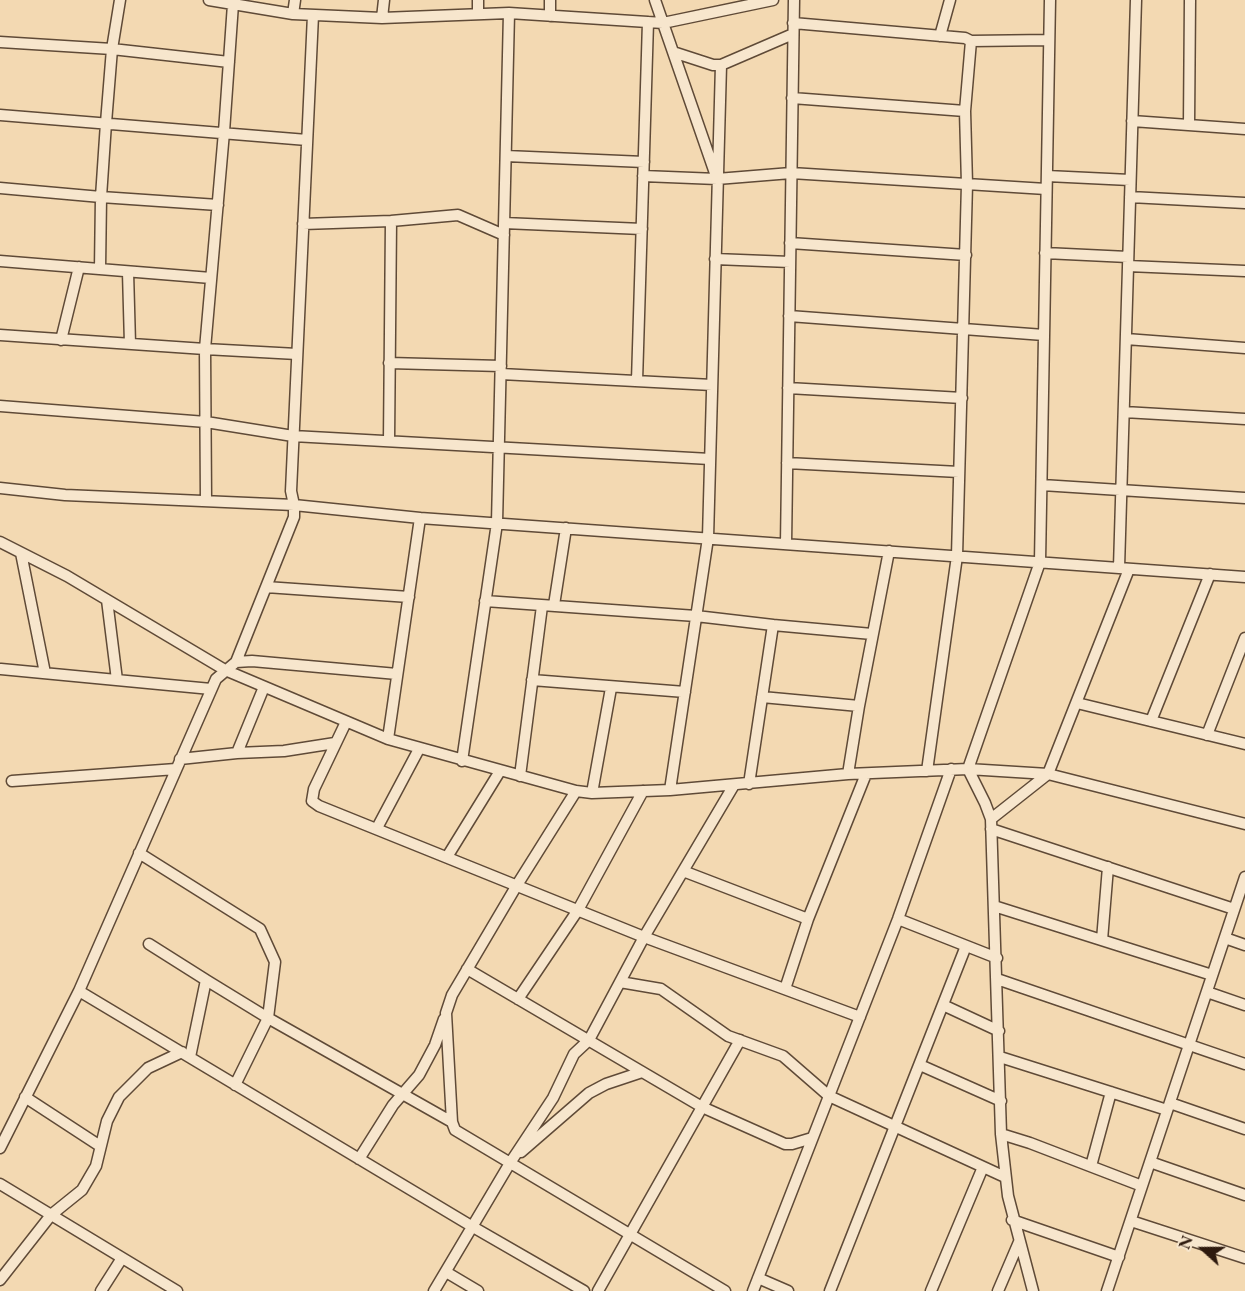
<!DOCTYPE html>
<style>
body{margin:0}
#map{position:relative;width:1245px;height:1291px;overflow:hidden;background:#f3d9b2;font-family:"EB Garamond",serif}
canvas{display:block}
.north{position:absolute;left:1173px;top:1219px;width:60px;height:60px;-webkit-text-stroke:4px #f7e6cd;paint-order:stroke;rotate:291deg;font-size:16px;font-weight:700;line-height:24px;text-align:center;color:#2e1a0e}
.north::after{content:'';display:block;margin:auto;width:21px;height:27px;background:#2e1a0e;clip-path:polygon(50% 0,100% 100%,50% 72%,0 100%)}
</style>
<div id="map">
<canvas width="1245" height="1291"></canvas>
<div class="north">N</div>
</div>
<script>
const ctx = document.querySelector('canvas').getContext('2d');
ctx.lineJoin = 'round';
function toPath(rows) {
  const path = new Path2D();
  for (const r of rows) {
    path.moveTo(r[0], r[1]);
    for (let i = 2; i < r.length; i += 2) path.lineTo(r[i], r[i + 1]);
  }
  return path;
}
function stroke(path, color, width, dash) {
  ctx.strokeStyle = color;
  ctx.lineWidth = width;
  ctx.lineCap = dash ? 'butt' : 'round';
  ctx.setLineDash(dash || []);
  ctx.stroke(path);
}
const minor = toPath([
 [209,0,293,14,382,18,509,13,663,23,773,0],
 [478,0,478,14],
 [550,0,550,16],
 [655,0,715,173],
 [293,14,295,0],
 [382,18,384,0],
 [793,23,965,38,971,41,965,111,967,184,957,556,927,771],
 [940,36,950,0],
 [971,41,1049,40],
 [0,42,112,49,229,62],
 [673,52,713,65,721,65,793,34],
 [792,98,965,111],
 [0,115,307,140],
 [1132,121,1245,129],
 [1189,125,1190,0],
 [506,156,644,162],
 [643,176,717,179,791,173,1046,189],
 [1047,176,1130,180],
 [0,188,101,197,218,205],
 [1130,197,1245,203],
 [504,223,642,229],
 [303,224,391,221,458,215,504,235],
 [790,243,966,255],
 [1045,253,1128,257],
 [715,259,790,262],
 [0,261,211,278],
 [1128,266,1245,271],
 [100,269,101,197,106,123,112,49,120,0],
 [128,272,130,344],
 [789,316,1044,335],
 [0,335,205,349,297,354],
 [1126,339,1245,348],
 [61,340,79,267],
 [389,363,501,366],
 [501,374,712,385],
 [637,381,648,22],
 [788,388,962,398],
 [0,406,206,422,293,436,710,459],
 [1124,412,1245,419],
 [389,441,391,221],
 [787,463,959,472],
 [1042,485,1245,498],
 [0,488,65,495,294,505,420,518,1245,577],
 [206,501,205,349,224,132,233,4],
 [0,542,67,576,225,670,388,739,576,791,592,793,670,790,848,774,968,769,1048,774,1245,824],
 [786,544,794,0],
 [21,553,45,673],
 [1119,568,1136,0],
 [266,587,409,597],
 [107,600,117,680],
 [485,601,696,616,773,625,872,634],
 [554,605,566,528],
 [236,662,294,517,294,505,291,491,313,15],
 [1,669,211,689],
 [532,680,685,692],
 [762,697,859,706],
 [1077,703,1245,744],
 [1151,721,1210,574],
 [346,722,314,789,312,801,319,806,644,937,860,1017],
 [1207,735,1245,638],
 [388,739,420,518],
 [237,753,264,687],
 [180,759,237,753,284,751,335,743],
 [462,761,497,523,509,13],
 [848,774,859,706,889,551],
 [520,776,542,606],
 [12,781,176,769],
 [749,784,773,625],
 [670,790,708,538,721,65],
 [576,791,517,885,452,995,446,1013,452,1122,455,1130,725,1291],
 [592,793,611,688],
 [991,819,1048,774,1129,569],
 [377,828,419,749],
 [991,829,1234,909],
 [139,853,260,929,275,962,268,1018,452,1122],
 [447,857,500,771],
 [683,871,808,919],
 [994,906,1212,975],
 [898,919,997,958],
 [1225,938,1245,945],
 [1102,940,1108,867],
 [149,944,206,980,190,1057],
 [467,969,702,1107,785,1144,792,1144,812,1138],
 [997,979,1245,1064],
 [206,980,268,1018,235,1085],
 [620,982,661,989,728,1036,783,1056,829,1096,1005,1177],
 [785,989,808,919,866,774],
 [79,991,473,1227,584,1291],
 [1207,992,1245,1005],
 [518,999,578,910,643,791],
 [943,1005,999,1031],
 [1000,1057,1167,1110],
 [920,1065,1001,1101],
 [25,1097,100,1146],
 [1170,1103,1245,1129],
 [1001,1134,1030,1143,1142,1186],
 [0,1148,79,991,216,679,236,662,252,661,397,674],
 [521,1152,589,1093,606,1084,642,1072],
 [359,1159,393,1105,419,1075,435,1045,444,1019],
 [1150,1162,1245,1195],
 [1091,1166,1111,1092],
 [0,1184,177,1291],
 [1012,1220,1119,1257],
 [1131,1221,1245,1258],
 [446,1272,478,1291],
 [758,1278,788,1291],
 [0,1280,51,1215,82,1190,96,1166,107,1121,119,1097,148,1068,182,1052],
 [101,1291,122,1258],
 [434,1291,510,1163,553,1098,574,1054,589,1040,644,937,734,785],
 [598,1291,740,1040],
 [753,1291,898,919,951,769],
 [830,1291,966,946],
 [931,1291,983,1167],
 [998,1291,1019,1242],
 [1033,1291,1008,1196,1001,1134,991,819,985,803,968,769,1040,562,1050,0],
 [1107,1291,1245,877]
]);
stroke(minor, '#5f4a37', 13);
stroke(minor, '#f7e6cd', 10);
</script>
